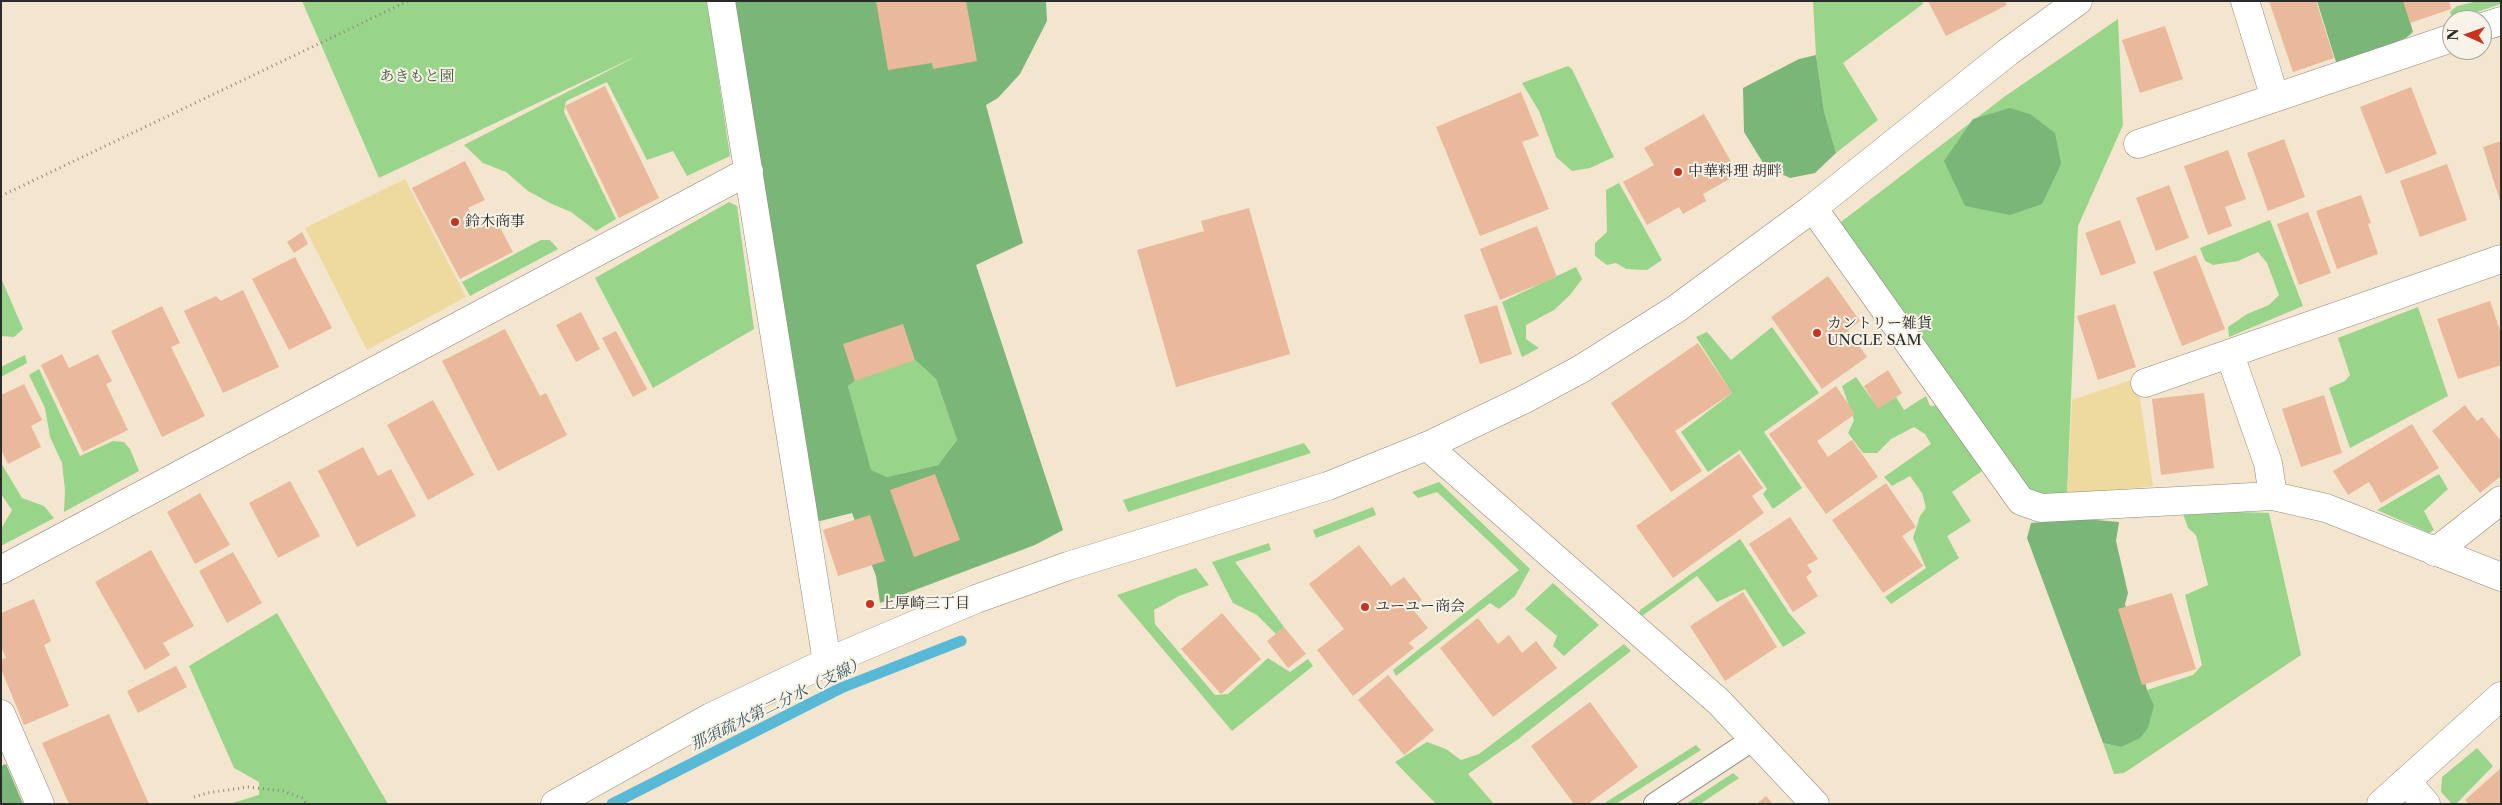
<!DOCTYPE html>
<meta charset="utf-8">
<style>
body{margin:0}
#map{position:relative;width:2502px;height:805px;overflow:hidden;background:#f4e5cf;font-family:"Libre Caslon Text",serif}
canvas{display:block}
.frame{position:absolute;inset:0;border:2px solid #2b2b2b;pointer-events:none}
.north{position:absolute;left:2442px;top:10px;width:50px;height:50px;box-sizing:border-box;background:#f7f3e8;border:1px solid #a5a39c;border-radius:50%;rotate:272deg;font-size:14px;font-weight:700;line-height:20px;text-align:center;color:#2b2b2b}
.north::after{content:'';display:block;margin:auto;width:18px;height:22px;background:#c8321e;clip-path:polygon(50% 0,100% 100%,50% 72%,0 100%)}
</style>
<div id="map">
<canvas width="2502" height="805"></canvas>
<div class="frame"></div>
<div class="north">N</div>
</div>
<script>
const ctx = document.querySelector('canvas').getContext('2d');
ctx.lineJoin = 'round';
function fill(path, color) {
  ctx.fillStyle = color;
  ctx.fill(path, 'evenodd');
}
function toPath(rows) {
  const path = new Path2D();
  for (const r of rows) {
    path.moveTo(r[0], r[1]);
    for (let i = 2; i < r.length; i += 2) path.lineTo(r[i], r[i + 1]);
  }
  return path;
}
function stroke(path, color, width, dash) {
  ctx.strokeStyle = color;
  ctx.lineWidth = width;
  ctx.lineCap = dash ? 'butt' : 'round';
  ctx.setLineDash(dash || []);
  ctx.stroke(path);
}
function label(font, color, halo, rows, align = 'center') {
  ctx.font = font + ' "Libre Caslon Text","Noto Serif JP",serif';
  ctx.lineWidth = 4;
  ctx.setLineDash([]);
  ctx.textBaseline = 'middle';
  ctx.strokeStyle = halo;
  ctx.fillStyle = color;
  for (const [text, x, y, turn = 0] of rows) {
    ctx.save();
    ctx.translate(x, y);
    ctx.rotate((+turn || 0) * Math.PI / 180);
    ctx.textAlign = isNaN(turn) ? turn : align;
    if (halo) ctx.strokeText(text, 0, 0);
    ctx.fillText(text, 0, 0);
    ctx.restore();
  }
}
const green = toPath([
 [302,1,707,1,730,156,687,176,673,151,647,160,607,82,566,101,564,112,616,219,596,231,571,212,552,204,528,191,506,172,483,163,464,145,639,55,379,178],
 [1813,1,1922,1,1923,4,1843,63,1878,120,1836,153,1824,111,1816,55],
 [2478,1,2501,1,2501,4,2453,20,2450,12,2457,6],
 [2118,19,2123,125,2078,226,2067,495,2041,495,2027,490,1837,225,2004,97],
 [1568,66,1572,69,1614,157,1590,168,1572,171,1556,157,1539,111,1522,83],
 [1619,183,1662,260,1647,270,1626,269,1616,263,1607,265,1595,256,1595,243,1607,232,1606,190],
 [729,202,737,206,754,329,653,388,595,278],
 [2270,220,2303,306,2229,337,2228,327,2247,314,2269,305,2279,295,2267,263,2258,252,2238,261,2213,265,2205,261,2200,248],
 [541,240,550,240,558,249,470,296,462,282],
 [1576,267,1582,279,1570,295,1554,310,1526,325,1526,339,1539,348,1522,357,1502,302],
 [1,278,23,329,14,337,1,336],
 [2418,307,2448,396,2350,448,2329,388,2345,381,2350,375,2338,338],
 [1772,327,1819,393,1764,432,1802,488,1773,509,1763,494,1767,489,1740,450,1708,472,1681,432,1732,393,1696,337,1707,332,1731,360],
 [25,355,27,363,1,377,1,367],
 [915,360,936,379,957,440,938,465,887,477,870,470,848,386,855,381],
 [39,369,80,456,113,441,124,442,130,449,139,471,64,512,65,490,62,463,50,437,45,408,29,375],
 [1856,377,1878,408,1896,397,1904,410,1926,396,1930,406,1942,405,1985,469,1952,492,1971,521,1947,536,1959,558,1891,604,1885,597,1926,568,1913,538,1920,516,1926,508,1922,493,1910,476,1892,486,1884,477,1931,444,1925,434,1914,427,1891,439,1877,453,1863,453,1848,433,1854,420,1842,386],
 [1304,443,1311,453,1128,512,1123,500],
 [1,463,22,498,44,506,54,518,1,546,1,529,12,510,1,494],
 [2439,474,2448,489,2424,511,2434,530,2429,533,2377,510],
 [1439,482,1530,569,1515,596,1499,609,1490,603,1396,676,1393,670,1519,570,1437,492,1418,498,1412,492],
 [1373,507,1376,515,1316,538,1313,530],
 [2238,512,2269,513,2301,655,2124,773,2114,774,2103,743,2121,747,2154,705,2147,690,2193,675,2202,665,2185,595,2208,585,2196,535,2188,528,2183,514],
 [1740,539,1789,613,1806,633,1783,647,1745,589,1717,602,1697,576,1638,619,1640,610],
 [1269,543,1271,550,1235,562,1284,627,1276,634,1257,615,1233,603,1212,562],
 [1196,568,1209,585,1179,596,1154,610,1155,624,1215,695,1228,694,1268,658,1290,672,1308,659,1313,666,1232,731,1117,595],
 [1553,583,1599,625,1564,656,1553,646,1557,636,1525,609],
 [277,613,388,804,229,804,259,795,259,782,234,768,189,666],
 [1624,644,1631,651,1517,740,1468,774,1494,804,1436,804,1395,762,1427,742,1446,749,1461,760,1479,754],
 [1696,745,1701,750,1616,804,1603,804],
 [2477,748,2493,766,2456,804,2452,804,2441,792,2442,777],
 [1733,773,1739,778,1700,804,1686,804]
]);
const forest = toPath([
 [729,1,1046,1,1047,21,1020,74,998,98,986,105,1023,243,976,265,1063,530,1035,545,880,603,876,576,852,513,816,522],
 [915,360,936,379,957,440,938,465,887,477,871,470,848,386,855,381],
 [2317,1,2404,1,2413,32,2406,38,2344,62,2336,62],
 [1816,55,1824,111,1836,153,1815,173,1790,178,1765,166,1744,132,1743,88,1799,59],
 [2010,108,2030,114,2055,133,2061,164,2042,204,2010,215,1965,206,1944,161,1973,119],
 [2084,519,2119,522,2116,541,2128,593,2125,604,2147,690,2154,705,2148,728,2140,738,2121,747,2103,743,2027,538,2031,523],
 [6,764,23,804,1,804,1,766]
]);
const sand = toPath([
 [405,179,466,297,367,350,305,228],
 [2137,378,2153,486,2067,495,2072,400]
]);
const stream = toPath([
 [612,804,841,688,961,641]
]);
const building = toPath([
 [876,1,966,1,977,61,933,69,932,63,888,70],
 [1928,1,2005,1,2007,5,1946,36],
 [2269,1,2316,1,2334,58,2293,72],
 [2403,1,2449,1,2451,9,2410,23],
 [2165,26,2183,79,2140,93,2122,40],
 [605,86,659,198,619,218,565,106],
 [2411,87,2437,154,2386,174,2360,107],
 [1521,92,1539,136,1522,142,1549,209,1480,236,1436,127],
 [1704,114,1738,174,1703,194,1706,201,1683,214,1679,207,1647,225,1623,182,1654,165,1644,148],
 [2284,139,2305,197,2268,211,2247,153],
 [2501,141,2501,201,2500,201,2483,147],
 [2228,150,2246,199,2225,207,2232,226,2208,235,2184,166],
 [465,161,485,200,468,208,477,225,494,216,513,252,460,279,412,188],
 [2447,164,2467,220,2420,237,2400,181],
 [2169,185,2189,238,2156,251,2136,198],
 [2361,195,2371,223,2368,224,2378,254,2337,269,2316,211],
 [1249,208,1290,354,1176,387,1137,250,1204,231,1201,221],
 [2308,212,2331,273,2299,285,2277,224],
 [2120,220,2136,263,2101,276,2085,233],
 [1537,226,1557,277,1500,300,1480,249],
 [302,232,308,244,294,253,287,242],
 [2196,255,2225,329,2182,346,2153,272],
 [295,257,332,328,289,350,252,279],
 [1828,276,1860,321,1848,330,1867,357,1822,389,1771,317],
 [243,290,279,367,223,393,184,311,216,296,221,301],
 [2490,301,2501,333,2501,365,2458,379,2437,319],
 [2115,304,2136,367,2098,380,2077,316],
 [1497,305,1512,354,1480,364,1464,315],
 [162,306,180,343,171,347,205,416,162,437,111,331],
 [581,312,600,349,576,362,556,325],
 [903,324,915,360,855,381,843,344],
 [505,329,540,396,546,393,567,435,498,471,442,361],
 [616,331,647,389,633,397,602,338],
 [1698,343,1732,393,1675,431,1702,471,1671,492,1611,403],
 [62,354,69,368,98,354,112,381,106,384,128,430,83,452,41,365],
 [1888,370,1902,393,1878,409,1864,386],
 [24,384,42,420,31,426,41,447,8,464,1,450,1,395],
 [1836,386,1855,414,1817,441,1828,457,1852,440,1878,477,1826,514,1769,434],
 [2204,393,2214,468,2161,475,2152,399],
 [2324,395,2342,453,2301,467,2282,409],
 [433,400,474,475,428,500,387,425],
 [2465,405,2477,421,2482,417,2501,441,2501,476,2480,493,2432,431],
 [2412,424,2439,468,2381,503,2369,482,2348,495,2333,471],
 [363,447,378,476,391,469,416,516,357,547,318,471],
 [1739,454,1763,488,1752,496,1764,513,1673,578,1636,526],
 [935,474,960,540,914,557,890,490],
 [290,481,320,536,278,558,249,503],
 [1886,483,1916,527,1902,536,1923,566,1883,593,1832,520],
 [200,493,230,545,195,564,167,512],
 [870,515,885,561,838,576,823,530],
 [1790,517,1818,559,1807,565,1812,572,1806,577,1818,596,1793,612,1749,544],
 [1359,545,1391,586,1404,577,1422,600,1411,607,1428,628,1409,643,1414,648,1353,696,1317,650,1344,629,1309,584],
 [151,550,194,626,163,643,170,655,145,670,95,582],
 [233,552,262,603,227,623,199,571],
 [1743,592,1777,647,1725,681,1690,626],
 [2172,593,2196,669,2142,685,2118,609],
 [34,599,51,641,44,645,69,706,24,725,1,669,1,659,6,658,1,647,1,613],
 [1222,613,1261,659,1221,694,1181,649],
 [1478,618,1498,644,1509,635,1522,653,1536,641,1557,668,1493,717,1440,648],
 [1284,627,1306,654,1288,668,1267,641],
 [176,666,187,687,138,713,127,691],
 [1388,675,1434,730,1404,755,1358,700],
 [1590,702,1638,767,1588,804,1574,804,1531,746],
 [109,714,149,804,69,804,42,743],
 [2501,768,2501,804,2469,804,2465,800],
 [1766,796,1773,804,1757,804]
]);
const path = toPath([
 [1,196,408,1],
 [194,797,207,793,248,787,283,791,302,798,307,804]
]);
const service = toPath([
 [1655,804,1755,738]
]);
const minor = toPath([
 [721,1,827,662],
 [2245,1,2275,98],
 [2482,27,2501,21],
 [2138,144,2452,38],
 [1813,208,2021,501,2041,508,2273,496,2326,508,2501,577],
 [2230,355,2268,463,2273,496],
 [2145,383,2501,259],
 [1427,446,1719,702,1815,804],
 [2435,552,2501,500],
 [1,570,749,171],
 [1,714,40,804],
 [2406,781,2426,804],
 [2381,804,2501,696]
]);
const tertiary = toPath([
 [555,804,711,717,827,662,976,599,1068,566,1328,486,1427,446,1525,399,1581,369,1676,309,1813,208,2008,52,2078,1]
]);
const markers = [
 [1678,172,5,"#c8321e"],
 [455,222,5,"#c8321e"],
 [1817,333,5,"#c8321e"],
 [870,604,5,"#c8321e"],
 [1365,607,5,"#c8321e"]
];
const parkNames = [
 ["あきもと園",417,77]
];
const poiNames = [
 ["中華料理 胡畔",1688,172],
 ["鈴木商事",465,222],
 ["カントリー雑貨",1827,324],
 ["UNCLE SAM",1827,341],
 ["上厚崎三丁目",880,604],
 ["ユーユー商会",1375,607]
];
const waterNames = [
 ["那須疏水第二分水（支線）",778,704,-26]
];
fill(green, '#98d58b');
fill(forest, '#7ab677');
fill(sand, '#eeda9e');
stroke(stream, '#57b9d5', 11);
fill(building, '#eab89a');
stroke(service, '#90887d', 24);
stroke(minor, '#90887d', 29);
stroke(tertiary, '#90887d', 29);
stroke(path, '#90887d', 3, [1, 4]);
stroke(service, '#fff', 22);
stroke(minor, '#fff', 28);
stroke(tertiary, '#fff', 28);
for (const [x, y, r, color] of markers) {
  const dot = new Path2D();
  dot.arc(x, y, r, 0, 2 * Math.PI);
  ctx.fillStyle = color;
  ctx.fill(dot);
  stroke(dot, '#f7f3e8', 2);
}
label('15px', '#465643', '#f7f3e8', parkNames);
label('15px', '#2b2b2b', '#f7f3e8', poiNames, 'left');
label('italic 16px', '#38565e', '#f7f3e8', waterNames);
</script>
